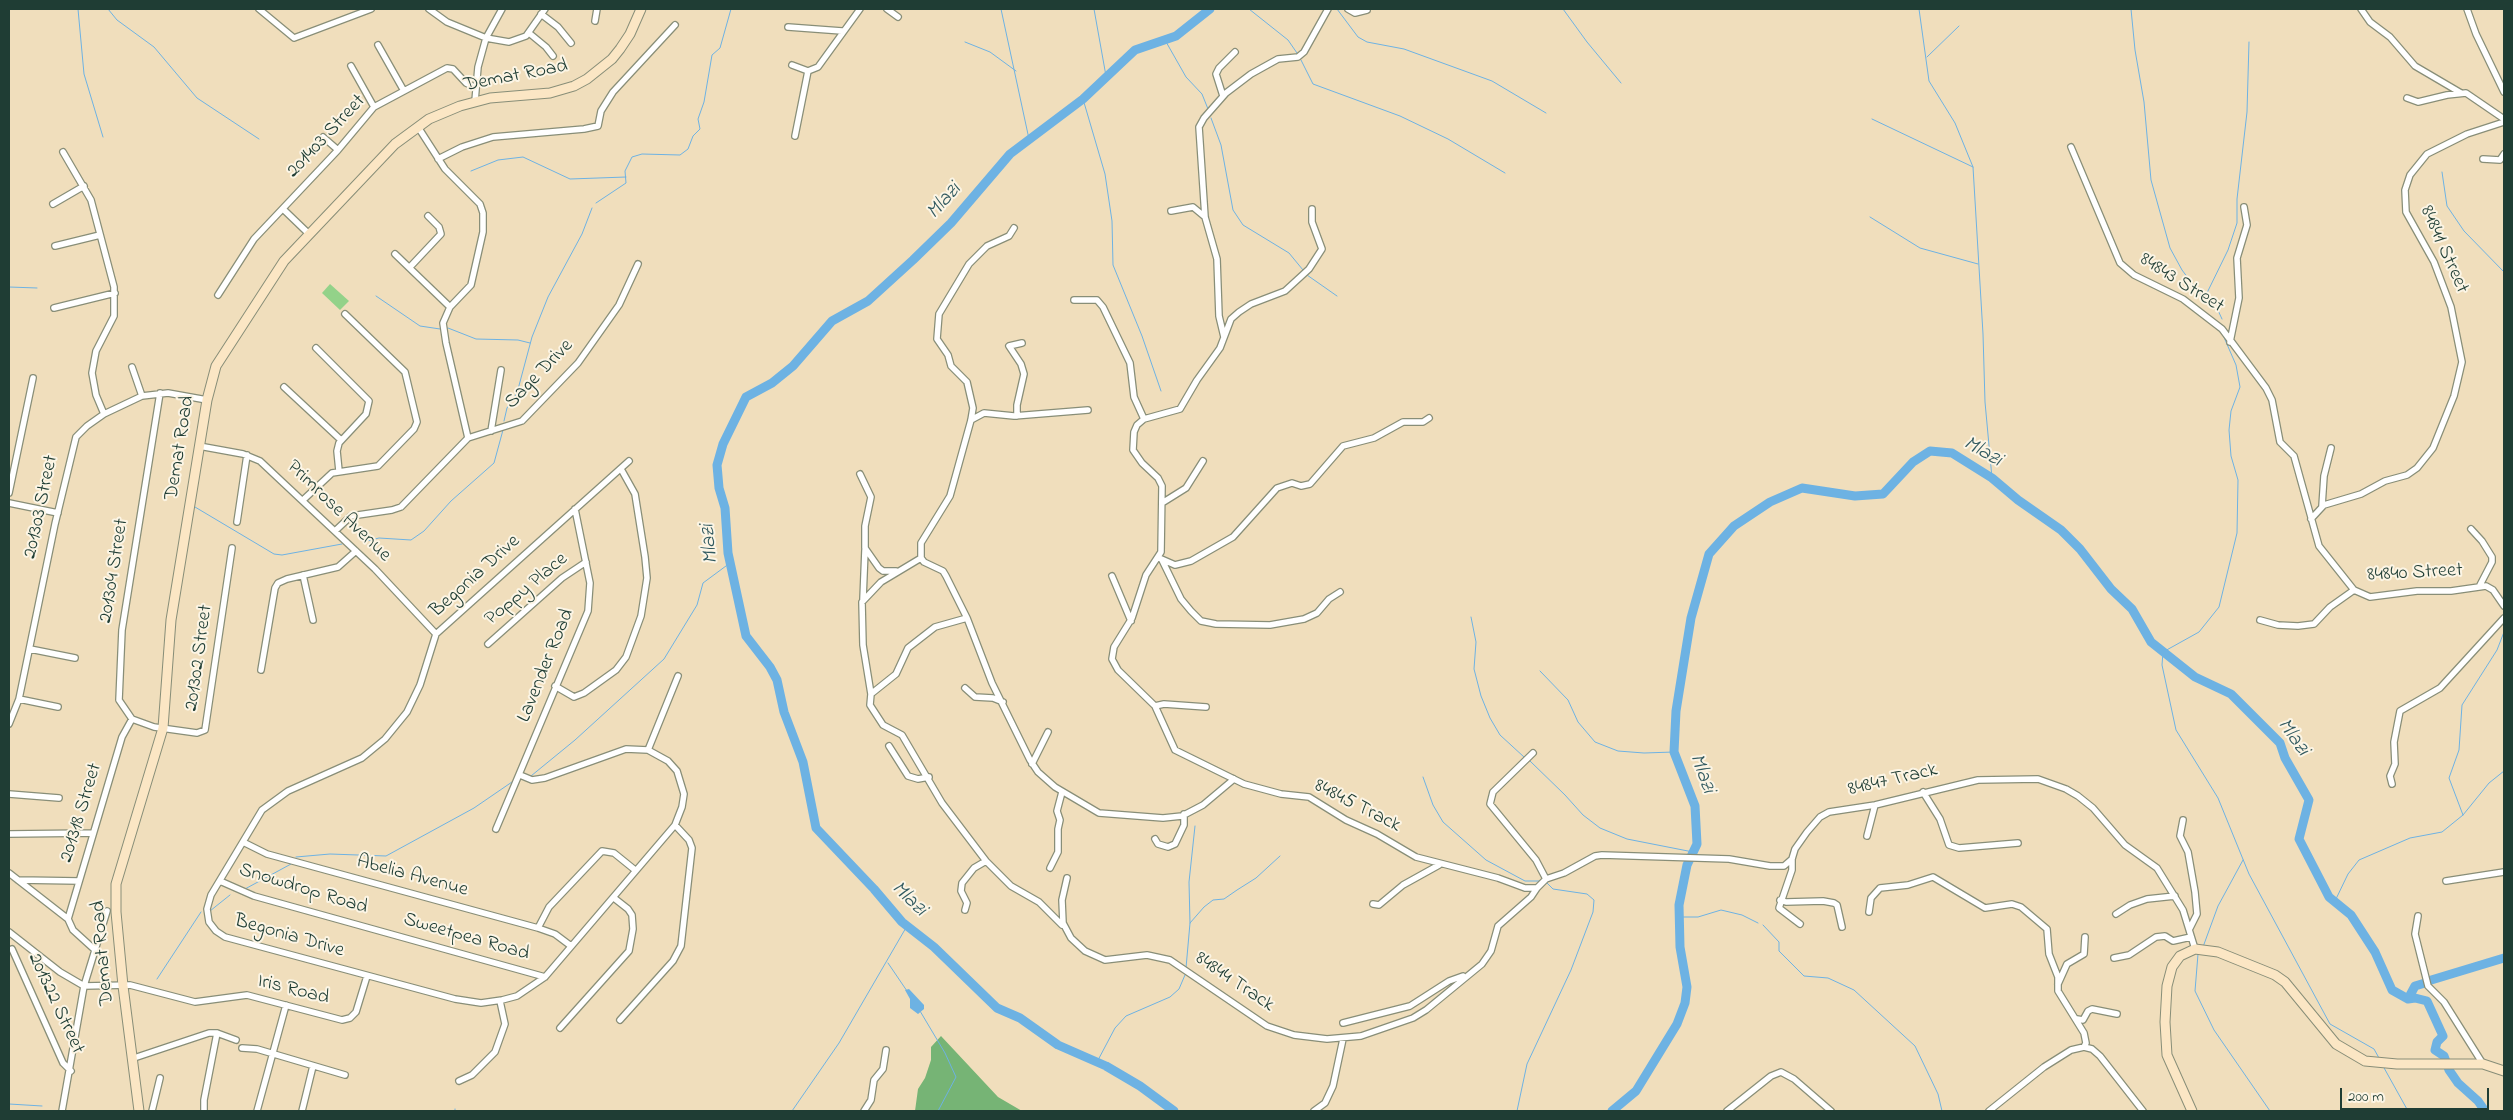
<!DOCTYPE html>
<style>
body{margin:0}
#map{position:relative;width:2513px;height:1120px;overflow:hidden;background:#f0debc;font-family:"Indie Flower",sans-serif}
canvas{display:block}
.frame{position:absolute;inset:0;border:10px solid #1f3d34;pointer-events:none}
.scale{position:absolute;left:2340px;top:1088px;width:149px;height:22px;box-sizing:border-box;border:2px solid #1f3d34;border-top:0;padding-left:6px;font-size:15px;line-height:18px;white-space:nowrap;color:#1f3d34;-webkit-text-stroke:4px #fcf5e5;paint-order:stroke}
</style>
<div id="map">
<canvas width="2513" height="1120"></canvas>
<div class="frame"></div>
<div class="scale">200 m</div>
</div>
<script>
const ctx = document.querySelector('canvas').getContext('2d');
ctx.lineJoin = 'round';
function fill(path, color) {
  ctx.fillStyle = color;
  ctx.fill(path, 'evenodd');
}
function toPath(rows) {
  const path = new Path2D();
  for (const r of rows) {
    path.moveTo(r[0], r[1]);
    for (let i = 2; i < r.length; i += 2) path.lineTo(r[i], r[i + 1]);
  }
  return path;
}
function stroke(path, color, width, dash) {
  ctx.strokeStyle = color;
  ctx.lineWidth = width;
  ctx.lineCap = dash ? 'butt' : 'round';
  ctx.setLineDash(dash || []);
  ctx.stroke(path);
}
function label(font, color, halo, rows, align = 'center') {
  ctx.font = font + ' "Indie Flower",sans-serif';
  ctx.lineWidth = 4;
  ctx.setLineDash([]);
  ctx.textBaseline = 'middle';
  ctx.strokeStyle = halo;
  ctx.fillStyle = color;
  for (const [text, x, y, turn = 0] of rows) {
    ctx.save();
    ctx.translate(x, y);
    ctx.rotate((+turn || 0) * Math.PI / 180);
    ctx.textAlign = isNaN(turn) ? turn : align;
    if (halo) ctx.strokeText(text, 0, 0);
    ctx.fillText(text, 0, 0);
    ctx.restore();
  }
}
const green = toPath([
 [330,284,349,301,340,310,322,293]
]);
const forest = toPath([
 [941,1036,998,1097,1022,1111,915,1111,918,1089,925,1078,931,1060,931,1047]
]);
const water = toPath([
 [909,989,924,1005,924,1009,918,1014,910,1008,910,999,905,990]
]);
const stream = toPath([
 [78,9,84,74,103,137],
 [108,9,117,20,154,47,197,98,259,139],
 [1001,9,1029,139],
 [1094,9,1106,76],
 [1249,9,1288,40,1297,53],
 [1337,9,1358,37,1367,42,1404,49,1492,81,1546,113],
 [1563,9,1587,42,1621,83],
 [1919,9,1929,81,1955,123,1973,167,1983,334,1985,402,1992,478],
 [2131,9,2135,50,2144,102,2151,180,2170,248,2182,270,2200,294,2216,306,2222,319],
 [1165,40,1186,77,1202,94,1208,109],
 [965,42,990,52,1016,71],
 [1927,57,1959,26],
 [1301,60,1313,84,1400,116,1448,139,1505,173],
 [1083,99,1105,174,1112,221,1113,265,1142,336,1161,391],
 [1211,118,1221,145,1233,210,1243,225,1289,253,1303,270],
 [1872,119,1973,167],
 [471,171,498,160,523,157,570,179,626,177],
 [2442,172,2447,206,2464,231,2504,272],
 [596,203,626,183,625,171,632,157,642,154,680,155,688,149,693,136,700,129,698,119,704,102,712,55,720,48,731,9],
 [1870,217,1920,248,1978,264],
 [1307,275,1337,296],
 [9,287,37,288],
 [376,296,420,326,440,329],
 [2205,297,2228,250,2237,223,2237,199,2247,112,2249,42],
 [448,328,476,339,518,340,530,343],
 [2223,335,2236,365,2240,387,2231,411,2229,430,2231,456,2238,480,2237,533,2219,607,2199,632,2163,652,2162,665,2176,730,2218,798,2249,874,2330,1024,2374,1049,2379,1058],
 [504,421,507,408,517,393,532,337,548,297,582,234,592,208],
 [195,507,274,554,282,555,342,544],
 [367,541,379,538,411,540,424,531,451,501,494,463,503,430],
 [1471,617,1476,642,1474,669,1481,696,1490,718,1500,735,1524,757],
 [1540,671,1568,700,1578,722,1595,742,1618,751,1644,753,1674,752],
 [1530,761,1565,795,1583,815,1600,828,1627,839,1693,852],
 [531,776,575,740,664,659,697,605,703,583,730,563],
 [1423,777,1433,805,1443,822,1486,860,1525,881,1540,881],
 [2463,815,2449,778,2459,750,2462,705,2497,650,2504,632],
 [296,857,330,854,386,856,474,808,512,782],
 [245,889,291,864],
 [2335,901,2348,874,2359,860,2410,838,2442,832,2463,815,2489,783,2504,771],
 [210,911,230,895],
 [1680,917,1698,917,1721,910,1742,915,1758,923],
 [1190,923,1189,882,1195,826],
 [1763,925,1779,942,1779,951,1804,976,1828,978,1854,990,1915,1046,1938,1094,1942,1111],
 [2203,947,2218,906,2243,860],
 [2198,954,2195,991,2214,1030,2270,1111],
 [888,963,907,991],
 [1186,968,1190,923,1204,907,1213,900,1224,899,1237,890,1256,878,1280,856],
 [157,979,201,912],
 [920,1011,945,1053,956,1077,938,1111],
 [1097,1062,1115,1028,1126,1016,1170,997,1179,989,1185,975],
 [2383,1066,2408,1111],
 [9,1104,42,1106],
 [455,1109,455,1111],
 [792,1111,839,1043,907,926],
 [1517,1111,1527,1064,1571,970,1593,912,1594,900,1587,894,1553,889,1547,883]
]);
const river = toPath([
 [2428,981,2504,958],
 [2408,999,2415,986,2425,983],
 [1174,1111,1140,1086,1106,1066,1058,1045,1020,1018,997,1008,934,947,902,922,874,889,816,828,803,762,784,712,777,680,770,667,746,636,728,553,725,508,719,488,717,465,723,444,746,397,772,383,793,366,832,321,868,301,913,260,951,223,1010,154,1083,99,1135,50,1176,36,1210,9],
 [1612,1111,1636,1091,1677,1024,1685,1003,1687,987,1680,947,1679,905,1687,865,1697,844,1695,806,1674,752,1676,711,1691,618,1709,554,1734,526,1770,502,1802,488,1855,496,1883,494,1913,462,1930,451,1952,453,1992,478,2018,500,2061,530,2080,549,2111,589,2132,609,2151,642,2195,677,2231,694,2280,743,2285,758,2309,800,2299,839,2329,897,2351,915,2375,952,2392,990,2408,999,2415,998,2427,1001,2443,1036,2437,1042,2435,1050,2444,1056,2449,1070,2458,1083,2478,1101,2485,1111]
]);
const street = toPath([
 [259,9,294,38,371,9],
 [429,9,447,22,486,38,509,42,526,36,545,9],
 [887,9,898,17],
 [1348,9,1355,13,1367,10],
 [2361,9,2370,22,2390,37,2415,66,2461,93],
 [2467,9,2476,34,2504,92],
 [541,14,558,27,571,43],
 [595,21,597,9],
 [788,27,842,31],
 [529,33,546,47,553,56],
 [378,45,404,91],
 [792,65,808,71,818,67,860,9],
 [351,66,374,107],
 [1223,96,1216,74,1219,68,1235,52],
 [2407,98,2418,102,2447,95,2466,93,2504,119],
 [475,101,478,67,486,38,502,9],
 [418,127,445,169,480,204,483,213,483,232,471,285,450,307,443,323,446,343,468,438],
 [795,136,808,71],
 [323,137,338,150],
 [2071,147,2120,263,2134,275,2183,299,2222,329,2266,388,2272,400,2280,442,2294,456,2319,546,2354,590,2370,597,2417,591,2451,591,2486,586,2493,590,2504,606],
 [63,152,91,200,114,287,114,316,96,351,92,373,96,395,104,414],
 [438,159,462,147,493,137,584,129,598,126,601,111,613,92,675,25],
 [2483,159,2500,160,2504,154],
 [53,204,84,186],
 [283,209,309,234],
 [1312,209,1312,222,1322,249,1309,269,1285,291,1251,304,1239,312,1231,319,1220,348,1197,380,1180,409,1144,419,1137,425,1134,432,1133,450,1142,463,1158,478,1162,486,1161,552,1146,575,1132,618,1114,647,1112,659,1118,670,1155,706,1175,750,1244,784,1281,794,1309,797,1346,820,1377,834,1416,857,1498,878,1525,888,1537,888,1546,879,1564,873,1595,856,1602,855,1729,859,1770,866,1784,866,1792,859,1795,849,1807,832,1820,817,1829,812,1875,805,1978,780,2038,779,2066,789,2078,796,2093,808,2125,845,2157,868,2183,910,2195,949],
 [1171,211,1193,207,1205,217],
 [1014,228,1009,236,987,246,969,264,939,314,937,339,948,355,951,366,967,382,973,408,971,420,950,496,921,543,921,558,924,562,943,571,946,576,967,618,992,683,1030,760,1038,772,1055,787,1099,813,1163,818,1182,816,1203,805,1234,779],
 [55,246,100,235],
 [395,254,450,307],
 [410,267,441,234,439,227,428,216],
 [218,295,254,239,338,150,374,107,447,68,453,69,466,83,476,88],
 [1074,300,1097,300,1103,307,1130,363,1134,397,1144,419],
 [54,308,115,293],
 [1224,337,1219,316,1217,259,1205,217,1199,127,1204,118,1226,93,1251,74,1278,59,1298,57,1304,52,1328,9],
 [2230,342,2239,298,2237,258,2247,225,2244,207],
 [316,348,369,401,366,414,339,443,337,451,339,471],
 [132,367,142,396],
 [284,387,341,440],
 [160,393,122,630,119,700,132,719,154,727,197,733,205,730,232,548],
 [1017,416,1017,405,1024,374,1021,364,1009,346,1022,343],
 [971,420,984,413,1014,416,1088,410],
 [491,431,501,370],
 [199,446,243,454,260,461,375,569,436,634],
 [860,474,871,497,865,526,865,548,879,568,883,571,896,571],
 [9,493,33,378],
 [303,500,332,473,378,466,414,429,417,422,405,372,345,314],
 [9,503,58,513],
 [1162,503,1186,488,1203,461],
 [2322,506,2324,476,2331,448],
 [2311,519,2324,505,2361,494,2385,481,2407,475,2417,468,2433,448,2454,396,2462,362,2451,307,2434,262,2406,212,2405,190,2410,175,2427,154,2467,134,2504,122],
 [237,522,247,455],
 [2471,529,2482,541,2492,557,2492,562,2480,585],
 [335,531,351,516,392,510,401,507,468,438,522,421,578,363,619,305,638,264],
 [1159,558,1175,565,1191,561,1233,537,1277,488,1292,483,1301,486,1310,484,1343,446,1374,438,1403,422,1423,422,1429,418],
 [1162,560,1181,599,1191,611,1201,621,1216,624,1270,625,1304,619,1317,613,1329,599,1340,592],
 [303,575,313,620],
 [1112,576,1131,621],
 [863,599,865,550],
 [967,618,935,627,908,648,896,674,871,694,870,705,883,725,902,735,942,803,986,861,1011,886,1039,902,1062,925],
 [2260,620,2278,625,2298,626,2314,624,2330,607,2354,590],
 [488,644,562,578,586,562],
 [30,649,75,658],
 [261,670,275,588,278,583,287,579,338,567,356,551],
 [555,686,574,697,584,693,616,670,626,657,641,616,647,578,645,557,635,494,621,469],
 [965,688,975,697,993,698,1003,702],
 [871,694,863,645,862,602,881,582,921,558],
 [19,699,58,707],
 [1155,706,1164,704,1206,707],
 [9,724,19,699,55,524,76,437,87,426,104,414,142,396,168,393,207,400],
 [889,746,908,776,918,779,929,777],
 [648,750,678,676],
 [1533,753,1493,792,1490,804,1536,860,1546,879],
 [1032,764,1048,732],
 [520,775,532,780,545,778,626,749,648,750,668,761,677,771,684,794,682,807,675,825,545,977,517,996,502,1000,481,1003,455,999,225,937,216,931,209,922,207,909,211,895,262,810,288,791,362,758,385,739,407,712,420,685,436,634,629,461],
 [2392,784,2390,776,2395,764,2394,742,2400,711,2440,688,2504,618],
 [1923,792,1940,819,1949,845,1959,848,2018,843],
 [9,794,59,798],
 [2183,820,2180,836,2188,852,2195,892,2197,914,2190,928],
 [496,829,588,611,590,583,575,509],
 [9,834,93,833],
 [1867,836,1875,805],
 [1155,839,1158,844,1168,847,1175,844,1184,825,1184,814],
 [243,842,267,854,538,928,555,934,571,946],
 [1792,859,1792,870,1779,908,1800,924],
 [1050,868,1058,852,1058,829,1060,820,1057,811,1062,792],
 [9,873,68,919,73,930,95,950],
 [1067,878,1062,900,1063,923,1071,938,1085,951,1105,960,1147,955,1170,960,1267,1026,1294,1035,1327,1039,1361,1036,1413,1018,1426,1010,1482,964,1491,951,1498,926,1531,897,1537,888],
 [18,880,79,881],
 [220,881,254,896,545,977],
 [2446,881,2504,872],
 [1780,900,1786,902,1823,901,1834,903,1837,905,1842,927],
 [1373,904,1379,905,1403,885,1439,865],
 [965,910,967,903,961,891,962,883,974,868,986,861],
 [1869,912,1871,898,1880,888,1908,885,1933,877,1985,908,2012,904,2021,907,2047,929,2049,954,2058,977,2058,991,2084,1033,2086,1043,2084,1047],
 [2116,914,2130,905,2147,899,2175,896],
 [2418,916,2415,934,2428,986,2444,1002,2483,1064],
 [68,919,122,737,132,719],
 [538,928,549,907,602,851,614,853,635,870],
 [9,932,60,972,84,986,130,985,195,1002,247,995,342,1020,350,1018,356,1012,367,976],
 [12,949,63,1063,71,1071],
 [2114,958,2129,955,2156,937,2165,936,2173,941,2191,937],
 [2058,984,2067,964,2084,954,2085,937],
 [2077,1019,2083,1020,2088,1011,2092,1009,2117,1014],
 [620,1020,673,961,681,946,692,848,689,840,675,825],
 [1343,1023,1410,1006,1449,981,1463,976],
 [560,1028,629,951,633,929,632,915,628,909,614,898],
 [242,1048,257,1049,345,1075],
 [134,1058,209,1033,217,1033,236,1040],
 [459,1081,472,1075,495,1052,505,1024,500,1001],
 [62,1111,84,986,107,911],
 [152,1111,160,1078],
 [204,1111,204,1100,217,1033],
 [257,1111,286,1005],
 [302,1111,313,1066],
 [864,1111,871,1100,874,1080,883,1069,886,1050],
 [1314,1111,1325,1103,1333,1086,1343,1039],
 [1727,1111,1771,1076,1781,1072,1794,1079,1831,1111],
 [1989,1111,2044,1067,2071,1050,2084,1047,2092,1049,2100,1056,2143,1111]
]);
const secondary = toPath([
 [139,1111,123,986,116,912,116,884,163,728,171,620,207,400,216,366,284,261,395,144,429,119,460,106,490,98,550,93,574,86,587,79,612,59,620,49,630,34,641,9],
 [2192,1111,2167,1055,2165,1022,2167,986,2172,967,2180,956,2195,949,2218,952,2275,975,2285,982,2336,1044,2365,1061,2397,1064,2483,1064,2504,1071]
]);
const streetNames = [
 ["Demat Road",516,77,-11],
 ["201403 Street",327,137,-47],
 ["84841 Street",2443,250,66],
 ["84843 Street",2181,284,32],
 ["Sage Drive",540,375,-46],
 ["Demat Road",181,448,-81],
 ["201303 Street",42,507,-78],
 ["Primrose Avenue",338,512,44],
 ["201304 Street",115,571,-81],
 ["84840 Street",2415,574,-3],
 ["Begonia Drive",476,577,-42],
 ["Poppy Place",527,590,-40],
 ["201302 Street",200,658,-82],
 ["Lavender Road",547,666,-68],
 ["84847 Track",1893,781,-13],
 ["84845 Track",1357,807,27],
 ["201318 Street",82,813,-73],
 ["Abelia Avenue",412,877,15],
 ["Snowdrop Road",303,890,17],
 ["Begonia Drive",289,937,16],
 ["Sweetpea Road",466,938,16],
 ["Demat Road",104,953,-95],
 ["84844 Track",1234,983,34],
 ["Iris Road",293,991,14],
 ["201322 Street",55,1004,65]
];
const waterNames = [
 ["Mlazi",945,202,-48],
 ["Mlazi",1982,453,30],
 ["Mlazi",711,544,-96],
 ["Mlazi",2292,738,55],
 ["Mlazi",1701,774,70],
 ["Mlazi",908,900,44]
];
fill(green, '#93d289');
fill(forest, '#76b475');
fill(water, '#6db2e3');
stroke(stream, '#6db2e3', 1);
stroke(river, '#6db2e3', 9);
stroke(street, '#888e78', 8);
stroke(secondary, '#888e78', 11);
stroke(street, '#fff', 5.5);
stroke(secondary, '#fbe6c4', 9);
label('20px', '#1f3d34', '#fcf5e5', streetNames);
label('italic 21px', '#325a60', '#fcf5e5', waterNames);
</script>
